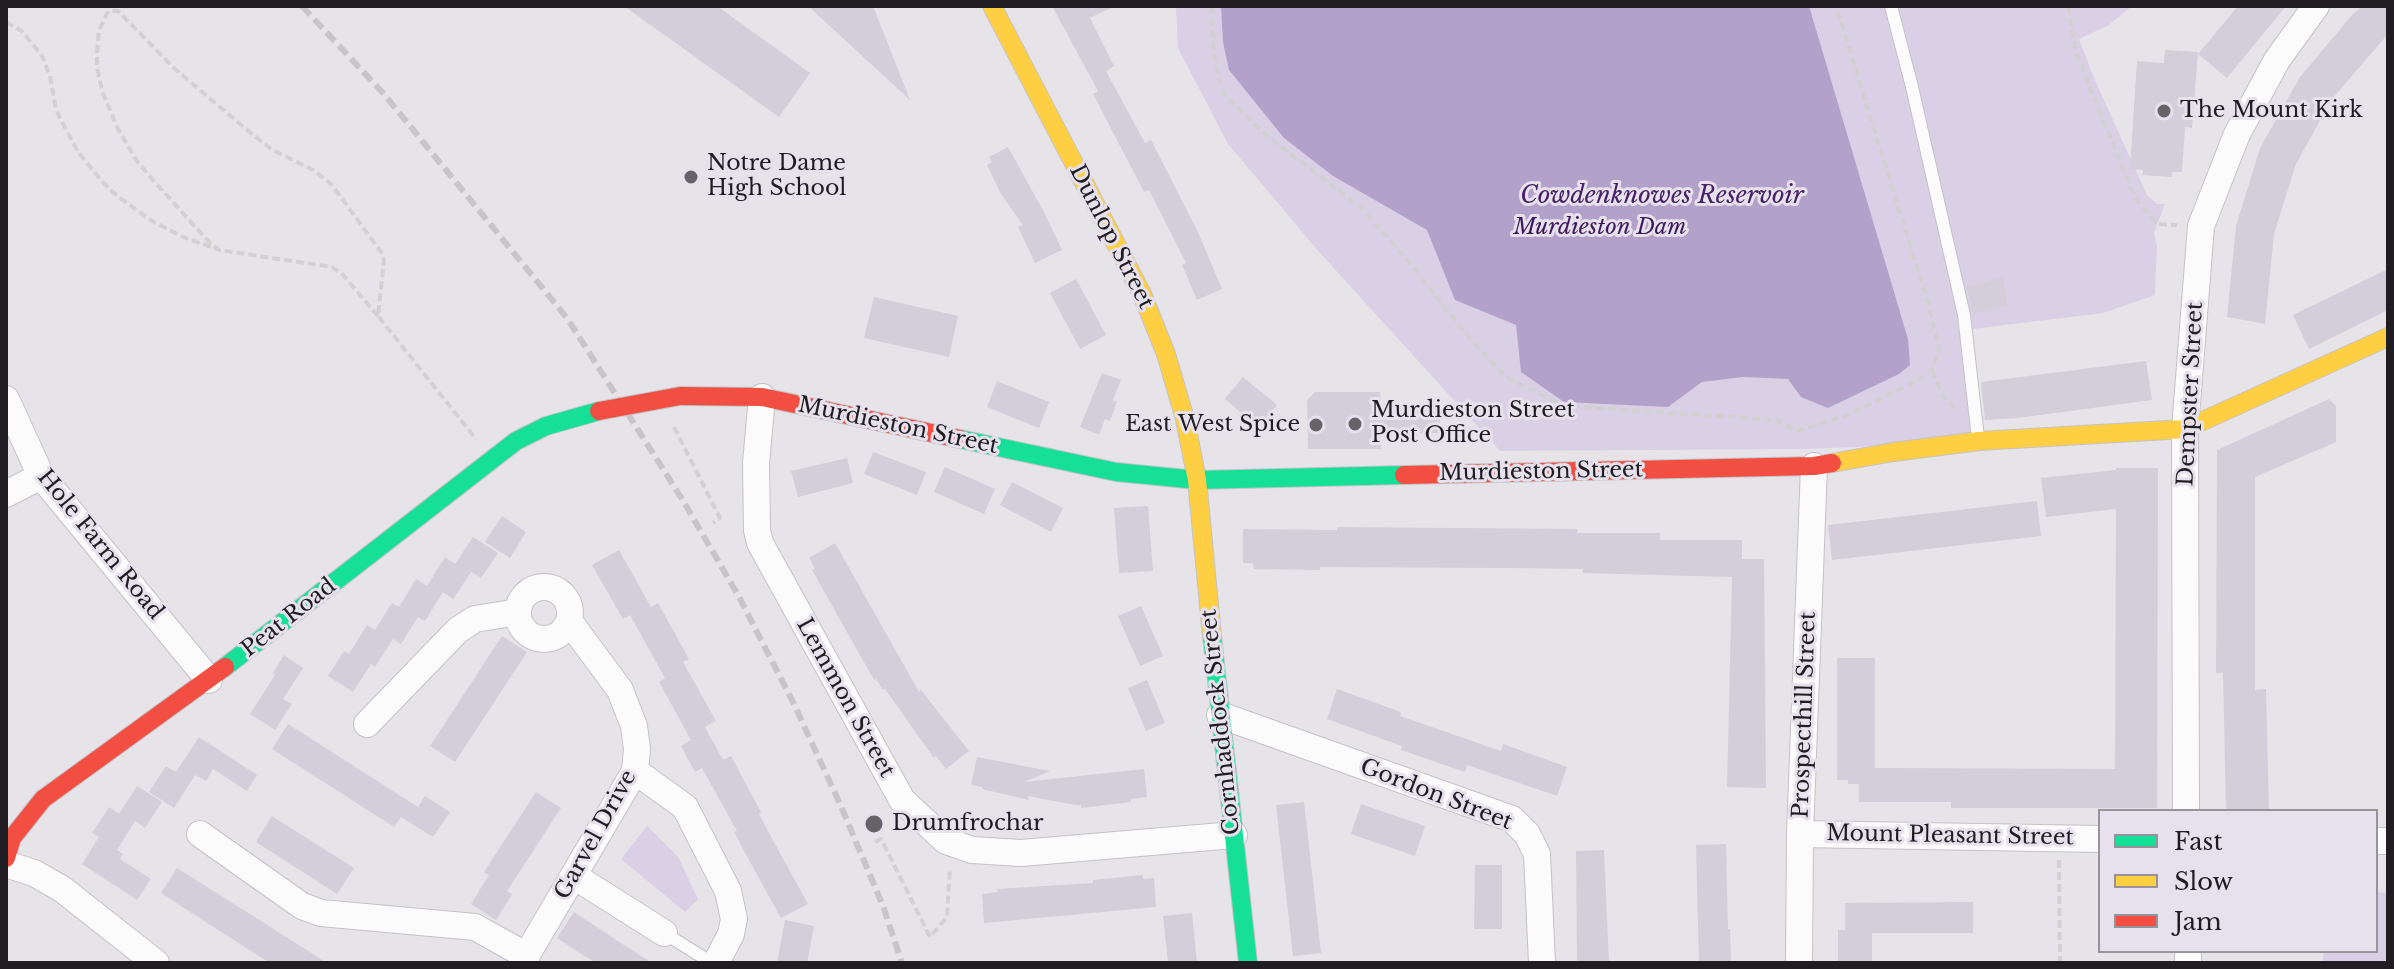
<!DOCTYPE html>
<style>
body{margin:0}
#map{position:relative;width:2394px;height:969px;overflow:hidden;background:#e6e4e9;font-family:"Libre Baskerville",serif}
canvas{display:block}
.frame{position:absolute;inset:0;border:8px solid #1f1d21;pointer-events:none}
.legend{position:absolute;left:2098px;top:809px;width:280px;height:144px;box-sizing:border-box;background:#e6e1ec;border:2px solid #96939b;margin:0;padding:10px 14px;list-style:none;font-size:24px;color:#1f1d21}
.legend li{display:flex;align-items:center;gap:16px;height:40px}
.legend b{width:40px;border:2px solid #96939b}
</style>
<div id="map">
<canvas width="2394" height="969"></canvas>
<div class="frame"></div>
<ul class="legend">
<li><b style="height:10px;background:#16e098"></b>Fast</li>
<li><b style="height:10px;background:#ffcf43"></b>Slow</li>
<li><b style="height:10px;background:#f24e42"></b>Jam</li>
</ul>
</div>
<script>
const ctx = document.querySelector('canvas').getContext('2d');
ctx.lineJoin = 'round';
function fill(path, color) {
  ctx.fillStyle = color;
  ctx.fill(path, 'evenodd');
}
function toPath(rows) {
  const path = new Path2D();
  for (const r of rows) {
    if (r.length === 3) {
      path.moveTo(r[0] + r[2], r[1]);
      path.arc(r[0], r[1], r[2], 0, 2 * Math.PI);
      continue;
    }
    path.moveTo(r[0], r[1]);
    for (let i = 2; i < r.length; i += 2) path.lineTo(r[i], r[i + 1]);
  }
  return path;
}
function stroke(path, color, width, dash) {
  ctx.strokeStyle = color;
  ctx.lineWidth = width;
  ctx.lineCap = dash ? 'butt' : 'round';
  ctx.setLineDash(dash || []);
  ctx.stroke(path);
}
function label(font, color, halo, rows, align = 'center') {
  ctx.font = font + ' "Libre Baskerville",serif';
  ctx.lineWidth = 6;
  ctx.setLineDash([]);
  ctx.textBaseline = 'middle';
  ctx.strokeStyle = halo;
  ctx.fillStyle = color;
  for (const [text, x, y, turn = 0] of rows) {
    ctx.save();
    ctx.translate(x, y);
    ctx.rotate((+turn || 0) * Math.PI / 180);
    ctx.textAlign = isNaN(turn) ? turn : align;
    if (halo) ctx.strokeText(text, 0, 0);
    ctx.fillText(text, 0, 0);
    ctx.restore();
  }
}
const green = toPath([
 [1176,6,2132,6,2109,25,2079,39,2094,78,2147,195,2157,204,2165,204,2154,233,2157,245,2155,295,2103,313,1973,329,1981,411,1965,443,1805,449,1500,451,1320,253,1228,144,1178,48],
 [647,826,678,857,698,899,685,912,621,859],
 [2376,892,2388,893,2388,963,2323,963,2323,951,2376,951]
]);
const water = toPath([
 [1221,6,1809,6,1908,339,1910,365,1899,374,1828,408,1801,397,1788,379,1743,377,1702,382,1668,407,1564,402,1521,372,1516,325,1455,300,1427,230,1333,176,1284,138,1229,70,1223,42]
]);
const building = toPath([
 [624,6,717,6,810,73,779,117],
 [808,6,873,6,910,100],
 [1052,6,1115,6,1090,18,1114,66,1106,71,1145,143,1151,140,1197,230,1222,289,1197,300,1182,265,1186,263,1149,190,1144,192,1093,94,1098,91],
 [2238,6,2286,6,2227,78,2198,54],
 [2363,6,2388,6,2388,34,2332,99,2296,164,2274,234,2265,324,2227,317,2236,226,2260,148,2300,77,2352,15],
 [2165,50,2198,52,2192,128,2185,127,2182,172,2172,172,2172,177,2142,175,2143,170,2130,169,2137,61,2164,63],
 [1008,147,1045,214,1062,250,1035,263,1018,227,1023,225,1001,194,987,165,992,162,989,157],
 [2388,269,2388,310,2309,349,2293,315],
 [2003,277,2008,306,1973,314,1967,286],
 [1076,279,1106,335,1080,349,1050,293],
 [874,297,958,316,949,357,864,338],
 [2146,361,2152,400,2018,418,1985,420,1981,382],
 [1102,373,1121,380,1113,400,1117,402,1110,421,1105,419,1099,435,1080,427],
 [1243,377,1277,405,1258,427,1225,399],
 [997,381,1049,402,1039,428,987,407],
 [1315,392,1380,392,1381,406,1440,406,1440,433,1381,433,1381,449,1308,449,1307,400],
 [2329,399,2336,406,2336,442,2255,477,2255,690,2266,689,2269,811,2226,811,2223,673,2216,673,2217,450],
 [873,452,926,472,917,495,864,474],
 [847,458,853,483,798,497,791,471],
 [945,467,995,489,984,514,934,492],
 [2116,468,2158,468,2157,808,1951,808,1951,802,1859,802,1859,784,1848,784,1848,780,1837,780,1837,658,1875,658,1875,768,2115,769,2116,509,2046,517,2041,478,2116,470],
 [1012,482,1063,508,1051,532,1000,505],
 [2037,501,2041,536,1832,560,1828,525],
 [1148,506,1153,571,1119,573,1114,508],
 [502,516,526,532,510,558,485,542],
 [1337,527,1577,529,1577,533,1660,533,1660,540,1742,540,1742,559,1764,559,1766,788,1727,787,1732,577,1583,573,1583,569,1506,568,1320,567,1320,570,1254,569,1253,563,1243,563,1243,529,1337,530],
 [473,537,498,553,481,578,471,572,453,599,443,592,425,621,418,617,401,644,393,639,375,667,371,664,353,692,328,676,344,651,349,654,367,625,375,630,392,603,399,607,416,579,427,586,445,557,455,564],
 [835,543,919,692,921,690,969,751,946,769,936,756,934,758,885,689,883,690,876,679,874,680,812,570,815,569,809,558],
 [619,550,651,607,658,603,689,659,683,662,716,721,705,727,723,760,731,756,761,812,759,814,775,844,808,904,781,918,750,862,734,832,737,831,702,768,695,772,681,746,691,740,659,682,665,678,630,615,623,619,592,565],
 [1141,606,1163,656,1140,666,1118,616],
 [502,636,527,652,455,762,430,746],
 [284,655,303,668,283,699,292,704,275,730,250,714,275,675,273,673],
 [1147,680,1165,723,1146,731,1128,688],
 [1337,689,1401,712,1400,716,1501,751,1503,744,1567,767,1557,796,1467,765,1465,772,1401,750,1402,746,1327,719],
 [288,724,418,807,425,796,450,812,433,837,401,817,394,827,272,749],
 [199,737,257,775,247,791,213,769,206,781,195,775,174,808,149,792,166,766,176,772],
 [977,757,1050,771,1024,782,1144,769,1147,797,1131,799,1131,802,1081,808,1081,805,1075,805,1028,796,1029,800,982,789,982,787,971,785],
 [137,786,162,802,145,828,135,821,117,850,123,854,120,859,151,879,137,900,82,864,99,837,92,833,109,807,119,814],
 [536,792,561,808,507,891,512,894,496,920,471,904,489,875,484,872],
 [1304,802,1321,953,1293,956,1276,805],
 [1361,804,1425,826,1415,856,1351,834],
 [272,816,354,868,337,894,256,842],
 [1726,844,1728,929,1730,929,1731,963,1699,963,1696,845],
 [1604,850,1609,963,1577,963,1576,851],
 [1475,865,1502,865,1502,929,1474,929],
 [177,868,291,940,327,963,270,963,215,928,161,893],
 [1143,875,1143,879,1154,878,1156,907,984,923,982,894,998,892,997,889,1093,883,1093,880],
 [1973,902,1973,933,1872,933,1872,963,1838,963,1838,930,1845,930,1845,903],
 [574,912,627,947,652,963,596,963,586,957,557,938],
 [1192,913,1197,963,1168,963,1163,916],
 [785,920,814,926,807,963,777,963]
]);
const path = toPath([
 [1212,6,1213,50,1223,94,1272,140,1357,204,1395,245,1472,341,1506,377,1564,406,1776,420,1796,431,1846,416,1920,379,1932,370,1939,350,1929,306,1836,6],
 [2068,6,2076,53,2135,198,2158,224,2177,225],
 [6,22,22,31,42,56,50,76,56,109,61,120,78,152,100,179,116,195,152,221,183,237,217,249],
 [378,316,343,275,332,267,219,250,210,243,152,179,137,161,118,129,102,91,97,67,97,53,99,31,107,13,109,11,118,11,175,69,246,129,271,149,315,171,332,185,381,252,384,260,378,316,476,439],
 [1932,371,1943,396,1957,411],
 [674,427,720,518,713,523],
 [875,842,881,839,930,937,947,917,950,868],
 [2059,860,2060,963]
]);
const lane = toPath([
 [1891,6,1912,87,1964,315,1978,438],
 [664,933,712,963]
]);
const street = toPath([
 [762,397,756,463,757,530,760,543,902,800,946,841,972,850,1021,853,1234,835],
 [6,399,41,476,209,680],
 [6,494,41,476],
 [544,613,26],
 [1220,715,1512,819,1527,834,1537,854,1542,963],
 [367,724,458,630,475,619,518,612],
 [635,771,685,807,728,891,734,919,731,934,716,963],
 [2186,811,2185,429,2201,226,2237,134,2277,60,2316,6],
 [200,834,302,906,321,913,475,927,527,956],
 [1800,834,2100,839],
 [2376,841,2388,841],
 [6,864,34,873,62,889,156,963],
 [574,876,664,933],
 [2188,951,2188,963],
 [522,963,635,771,637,749,634,726,620,690,569,621],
 [1799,963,1800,834,1814,466]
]);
const fast = toPath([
 [960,439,1116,472,1197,480,1404,475],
 [1212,636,1248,963],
 [225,667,516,441,546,426,599,411]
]);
const slow = toPath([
 [992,6,1142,294,1166,354,1185,419,1197,480,1212,636],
 [1832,463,1893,452,1979,441,2185,429,2388,337]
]);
const jam = toPath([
 [680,396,762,397,960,439],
 [1404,475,1814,466,1832,463],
 [6,858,12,838,43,799,225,667]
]);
const rail = toPath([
 [302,6,383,93,567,318,682,499,738,595,793,702,840,804,883,906,902,963]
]);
const jamBridge = toPath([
 [599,411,680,396]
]);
const markers = [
 [2164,111,8,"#656367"],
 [691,177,8,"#656367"],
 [1355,424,8,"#656367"],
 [1316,425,8,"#656367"],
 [874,824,10,"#656367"]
];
const poiNames = [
 ["The Mount Kirk",2180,111],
 ["Notre Dame",707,164],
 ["High School",707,189],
 ["Murdieston Street",1371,411],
 ["Post Office",1371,436],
 ["East West Spice",1300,425,"right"],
 ["Drumfrochar",892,824]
];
const parkNames = [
 ["Murdieston Dam",1600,228]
];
const streetNames = [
 ["Dunlop Street",1111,237,63],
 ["Dempster Street",2191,394,-87],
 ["Murdieston Street",898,426,12],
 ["Murdieston Street",1541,472,-1],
 ["Hole Farm Road",100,545,51],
 ["Peat Road",289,618,-38],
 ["Lemmon Street",845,698,61],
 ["Prospecthill Street",1805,715,-88],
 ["Cornhaddock Street",1221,722,-96],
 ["Gordon Street",1436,795,21],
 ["Garvel Drive",596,835,-61],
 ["Mount Pleasant Street",1950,836,1]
];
const waterNames = [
 ["Cowdenknowes Reservoir",1662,196]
];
fill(green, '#dad0e6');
fill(water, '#b4a1ca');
fill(building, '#d3ceda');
stroke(lane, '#c4c2c6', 14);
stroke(street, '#c4c2c6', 28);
stroke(fast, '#c4c2c6', 20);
stroke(slow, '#c4c2c6', 20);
stroke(jam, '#c4c2c6', 20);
stroke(path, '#d2d1d2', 4, [8, 4]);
stroke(lane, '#fbfbfc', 12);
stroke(street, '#fbfbfc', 26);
stroke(fast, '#16e098', 18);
stroke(slow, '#ffcf43', 18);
stroke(jam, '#f24e42', 18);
stroke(rail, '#c7c5c7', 6, [12, 6]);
stroke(jamBridge, '#c4c2c6', 20, []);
stroke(jamBridge, '#f24e42', 18);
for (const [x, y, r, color] of markers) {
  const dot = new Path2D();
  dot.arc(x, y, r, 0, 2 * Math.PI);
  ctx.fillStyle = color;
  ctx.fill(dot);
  stroke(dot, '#e6e1ec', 3);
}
label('22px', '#1f1d21', '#e6e1ec', poiNames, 'left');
label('italic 22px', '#3c175a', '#e6e1ec', parkNames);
label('22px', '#1f1d21', '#e6e1ec', streetNames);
label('italic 24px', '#462165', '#e6e1ec', waterNames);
</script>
